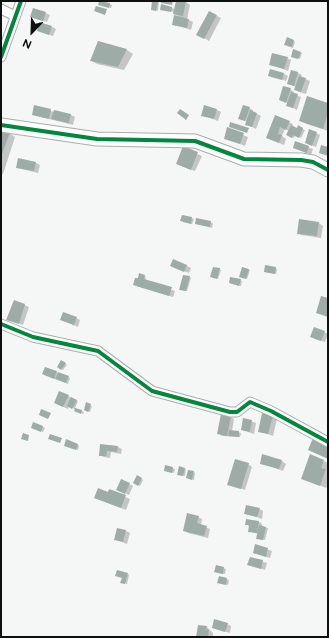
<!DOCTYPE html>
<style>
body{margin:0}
#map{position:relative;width:329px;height:638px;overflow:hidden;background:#f5f7f6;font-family:Figtree,sans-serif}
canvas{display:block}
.frame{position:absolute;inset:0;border:2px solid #0e100f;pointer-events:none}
.north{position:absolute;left:12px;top:12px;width:40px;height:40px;-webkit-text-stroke:3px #f4f8f7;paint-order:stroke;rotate:203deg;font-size:11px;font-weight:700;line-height:16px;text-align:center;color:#0e100f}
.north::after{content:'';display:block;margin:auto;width:14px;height:18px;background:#0e100f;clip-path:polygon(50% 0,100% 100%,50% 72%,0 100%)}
</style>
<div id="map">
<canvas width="329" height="638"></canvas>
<div class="frame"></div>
<div class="north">N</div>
</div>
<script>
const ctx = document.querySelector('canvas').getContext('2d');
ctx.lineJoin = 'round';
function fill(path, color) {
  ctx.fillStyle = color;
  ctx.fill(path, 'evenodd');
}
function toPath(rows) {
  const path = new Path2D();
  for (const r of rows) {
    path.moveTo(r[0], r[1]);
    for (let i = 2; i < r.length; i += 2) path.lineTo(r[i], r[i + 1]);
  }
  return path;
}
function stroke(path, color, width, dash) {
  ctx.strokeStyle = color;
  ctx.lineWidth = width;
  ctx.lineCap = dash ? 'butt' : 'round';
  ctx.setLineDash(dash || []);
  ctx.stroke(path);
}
const shadow = toPath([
 [100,1,112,5,111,8,99,4],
 [153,1,159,2,158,11,154,10],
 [177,1,186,2,190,5,187,19,193,22,191,30,173,24,180,17,174,14,175,12,163,10,162,5,175,9],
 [209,12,221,18,209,41,197,34],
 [45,13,50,15,47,22,36,19],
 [52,27,56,29,53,36,42,32],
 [294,41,295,42,293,48,287,46],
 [98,42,127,50,133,54,124,70,97,64,91,60],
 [300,52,302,53,300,59,294,57],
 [287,58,291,60,288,71,270,64],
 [292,71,298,73,302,75,301,77,310,81,306,94,299,92,295,89,296,87,288,84],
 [284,74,288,76,286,81,269,75],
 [290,89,294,92,294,94,301,97,297,110,287,105,288,103,284,102],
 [328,104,328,131,307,124,300,121],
 [34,106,54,112,71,115,75,117,73,125,37,116,33,114],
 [249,108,253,110,253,112,261,116,256,129,246,124,247,122,239,118],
 [217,110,221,112,218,121,203,115],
 [276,117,293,124,292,127,297,129,298,127,305,130,301,138,295,135,294,138,288,135,289,131,285,129,282,136,286,139,284,145,267,138],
 [228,129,248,137,245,146,225,138],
 [1,132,9,133,15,137,3,174,1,174],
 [316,133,320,135,316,147,306,143],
 [296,143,313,149,311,155,294,148],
 [184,148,202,156,195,171,181,166],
 [36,163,40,165,38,173,22,169,18,167],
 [183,216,194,219,192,224,183,222],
 [197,219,213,223,212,228,196,224],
 [319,223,323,226,321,238,302,235,298,233],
 [187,266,191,268,189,273,175,268],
 [275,268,277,269,276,274,265,272],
 [219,269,221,270,218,279,213,277],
 [248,270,250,270,247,279,242,277],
 [144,276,146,277,145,281,175,291,173,297,136,286,139,280],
 [189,277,191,278,187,291,182,290],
 [240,280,242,281,241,286,230,283],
 [15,301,29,307,23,325,12,321],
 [76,318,80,320,78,327,62,320],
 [324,332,328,334,325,342,315,339],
 [61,361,67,365,63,370,58,367],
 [46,368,70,378,68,384,45,375],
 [68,396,78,401,75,408,84,412,83,414,69,406,68,409,59,405],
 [87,404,92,406,90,412,86,411],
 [230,417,234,419,232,431,241,433,240,437,222,436,218,433],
 [273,417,277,419,273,436,259,431],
 [244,419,256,423,254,434,242,430],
 [34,423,45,428,43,432,34,428],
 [78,445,79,446,78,450,67,446],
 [101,445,118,447,122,449,121,454,111,452,110,458,104,457,100,455],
 [311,456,328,463,328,484,326,488,302,478],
 [282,461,286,464,283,471,261,463],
 [248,464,252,467,245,490,233,486],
 [166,466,175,469,174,473,166,471],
 [184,468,186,469,185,476,180,475],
 [194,472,195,473,194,480,189,479],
 [138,476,143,480,140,486,134,482],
 [129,484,133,486,129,495,122,492],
 [109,490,130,499,126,510,95,498,108,493],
 [259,509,263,511,262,519,245,513],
 [198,517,202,519,201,525,210,529,208,538,188,533,184,530],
 [258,521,262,524,262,527,268,528,265,540,259,539,258,534,249,531,250,527,246,524],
 [126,531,130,533,127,544,115,539],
 [256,546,272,551,270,558,254,553],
 [250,558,267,563,265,570,249,565],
 [217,566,226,569,225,574,217,573],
 [128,574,129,575,127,584,123,583,123,578],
 [220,577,229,580,228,585,220,583],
 [227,624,231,626,230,633,213,628],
 [207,627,213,633,213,637,199,637]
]);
const building = toPath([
 [99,1,110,3,109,8,98,5],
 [152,1,158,1,156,11,151,10],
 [161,1,173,1,172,5,161,3],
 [176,1,186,1,183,16,173,14],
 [161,4,172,7,171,12,160,10],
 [96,6,107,9,105,15,94,11],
 [33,8,46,12,43,21,30,17],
 [209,11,217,15,204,39,196,35],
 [174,15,189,19,187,28,172,25],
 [39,22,52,26,49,35,37,31],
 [287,37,294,40,292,47,284,45],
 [98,41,127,49,118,67,90,61],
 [293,49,301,52,298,59,291,57],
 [272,53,288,57,284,69,269,65],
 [270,69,284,73,282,80,268,76],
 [291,70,298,72,294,86,287,84],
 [299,76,306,78,301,92,294,90],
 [283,86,291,88,286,103,279,100],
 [291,92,298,94,293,108,286,106],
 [307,96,328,103,328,112,323,129,299,121],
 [34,105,51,109,49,119,32,115],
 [204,105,217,109,214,119,201,116],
 [243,105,250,107,245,121,238,119],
 [180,109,189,115,186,120,177,113],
 [54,110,71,114,69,123,51,119],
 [250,110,257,113,252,127,245,125],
 [275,115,290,121,286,130,280,127,278,134,282,135,279,143,266,138],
 [230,122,249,128,247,133,229,127],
 [291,125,297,128,298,125,303,128,299,138,293,135,292,138,286,135],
 [227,127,244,133,240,144,224,139],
 [309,129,317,132,312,146,305,143],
 [1,131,10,132,1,157],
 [295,141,309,146,307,153,293,148],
 [321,145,328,147,328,156,319,153],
 [183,146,198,152,191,170,176,164],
 [18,158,36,162,34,171,16,168],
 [182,215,192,217,191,224,180,221],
 [196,218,211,221,210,227,195,224],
 [299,219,319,222,317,236,297,234],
 [173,259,187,265,184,272,170,266],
 [265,265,276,267,275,274,264,272],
 [213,267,220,268,217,279,210,277],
 [242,267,249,269,246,279,239,277],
 [139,273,145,275,144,279,172,287,169,296,133,285,135,278,138,278],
 [183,275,190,276,186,291,179,290],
 [230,277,241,279,239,286,229,283],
 [321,296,328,298,328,317,316,313],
 [14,300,25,304,19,324,6,320],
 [63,312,77,317,74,325,60,320],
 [314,327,325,331,321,341,310,337],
 [61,360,66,363,61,370,57,367],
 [45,367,57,371,54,379,42,374],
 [58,372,69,376,66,383,55,379],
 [59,391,69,395,63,407,54,403],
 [71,397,77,400,72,409,67,406],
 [86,402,91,404,88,412,84,410],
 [75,408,82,410,81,414,74,411],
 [41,409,51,413,48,419,39,415],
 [262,413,273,416,268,434,258,432],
 [221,414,231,416,227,436,217,434],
 [243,418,252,420,250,432,241,430],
 [33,422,43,426,41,432,31,428],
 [229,430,239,431,239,437,228,436],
 [23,433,29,435,28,441,21,439],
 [50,434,62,438,60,443,48,439],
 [313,438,328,445,328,459,308,450],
 [66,439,78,444,76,450,64,446],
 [100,444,118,446,117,452,107,451,106,456,99,456],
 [262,454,282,460,279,469,260,464],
 [310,454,324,460,321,468,326,469,320,486,301,479],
 [235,459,249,463,241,489,227,485],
 [165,465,173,467,172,473,164,471],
 [179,466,185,468,183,476,177,475],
 [188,470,194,471,192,480,186,478],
 [137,475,142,478,138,486,133,483],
 [121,479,130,483,125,494,116,490],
 [98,488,108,492,109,489,126,495,121,508,94,498],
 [246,505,260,508,257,517,244,514],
 [187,513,199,516,197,523,207,526,204,536,183,531],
 [246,519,259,521,257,533,248,532,249,525,245,525],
 [259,525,266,527,263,540,256,539],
 [117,528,126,530,123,542,114,540],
 [255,544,268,548,266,557,253,553],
 [250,557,263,560,261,569,247,565],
 [216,565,224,567,223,574,214,572],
 [117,570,128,573,125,584,120,583,122,578,115,576],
 [219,576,227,578,226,585,217,583],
 [214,619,228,623,225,632,212,628],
 [198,625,207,626,206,629,209,630,208,637,196,637]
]);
const street = toPath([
 [1,9,15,16],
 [1,57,21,1],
 [1,324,33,337,98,351,152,391,230,412,237,412,250,402,271,411,328,442]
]);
const secondary = toPath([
 [1,125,97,139,195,141,244,159,301,160,313,162,328,170]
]);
const cycleway = toPath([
 [1,57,21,1],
 [1,125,97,139,195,141,244,159,301,160,313,162,328,170],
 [1,324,33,337,98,351,152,391,230,412,237,412,250,402,271,411,328,442]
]);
fill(shadow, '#0003');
fill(building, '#9eaca7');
stroke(street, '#abadac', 11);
stroke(secondary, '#abadac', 15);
stroke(street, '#fefefe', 9);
stroke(secondary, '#fefefe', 13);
stroke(cycleway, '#00873e', 4);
</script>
